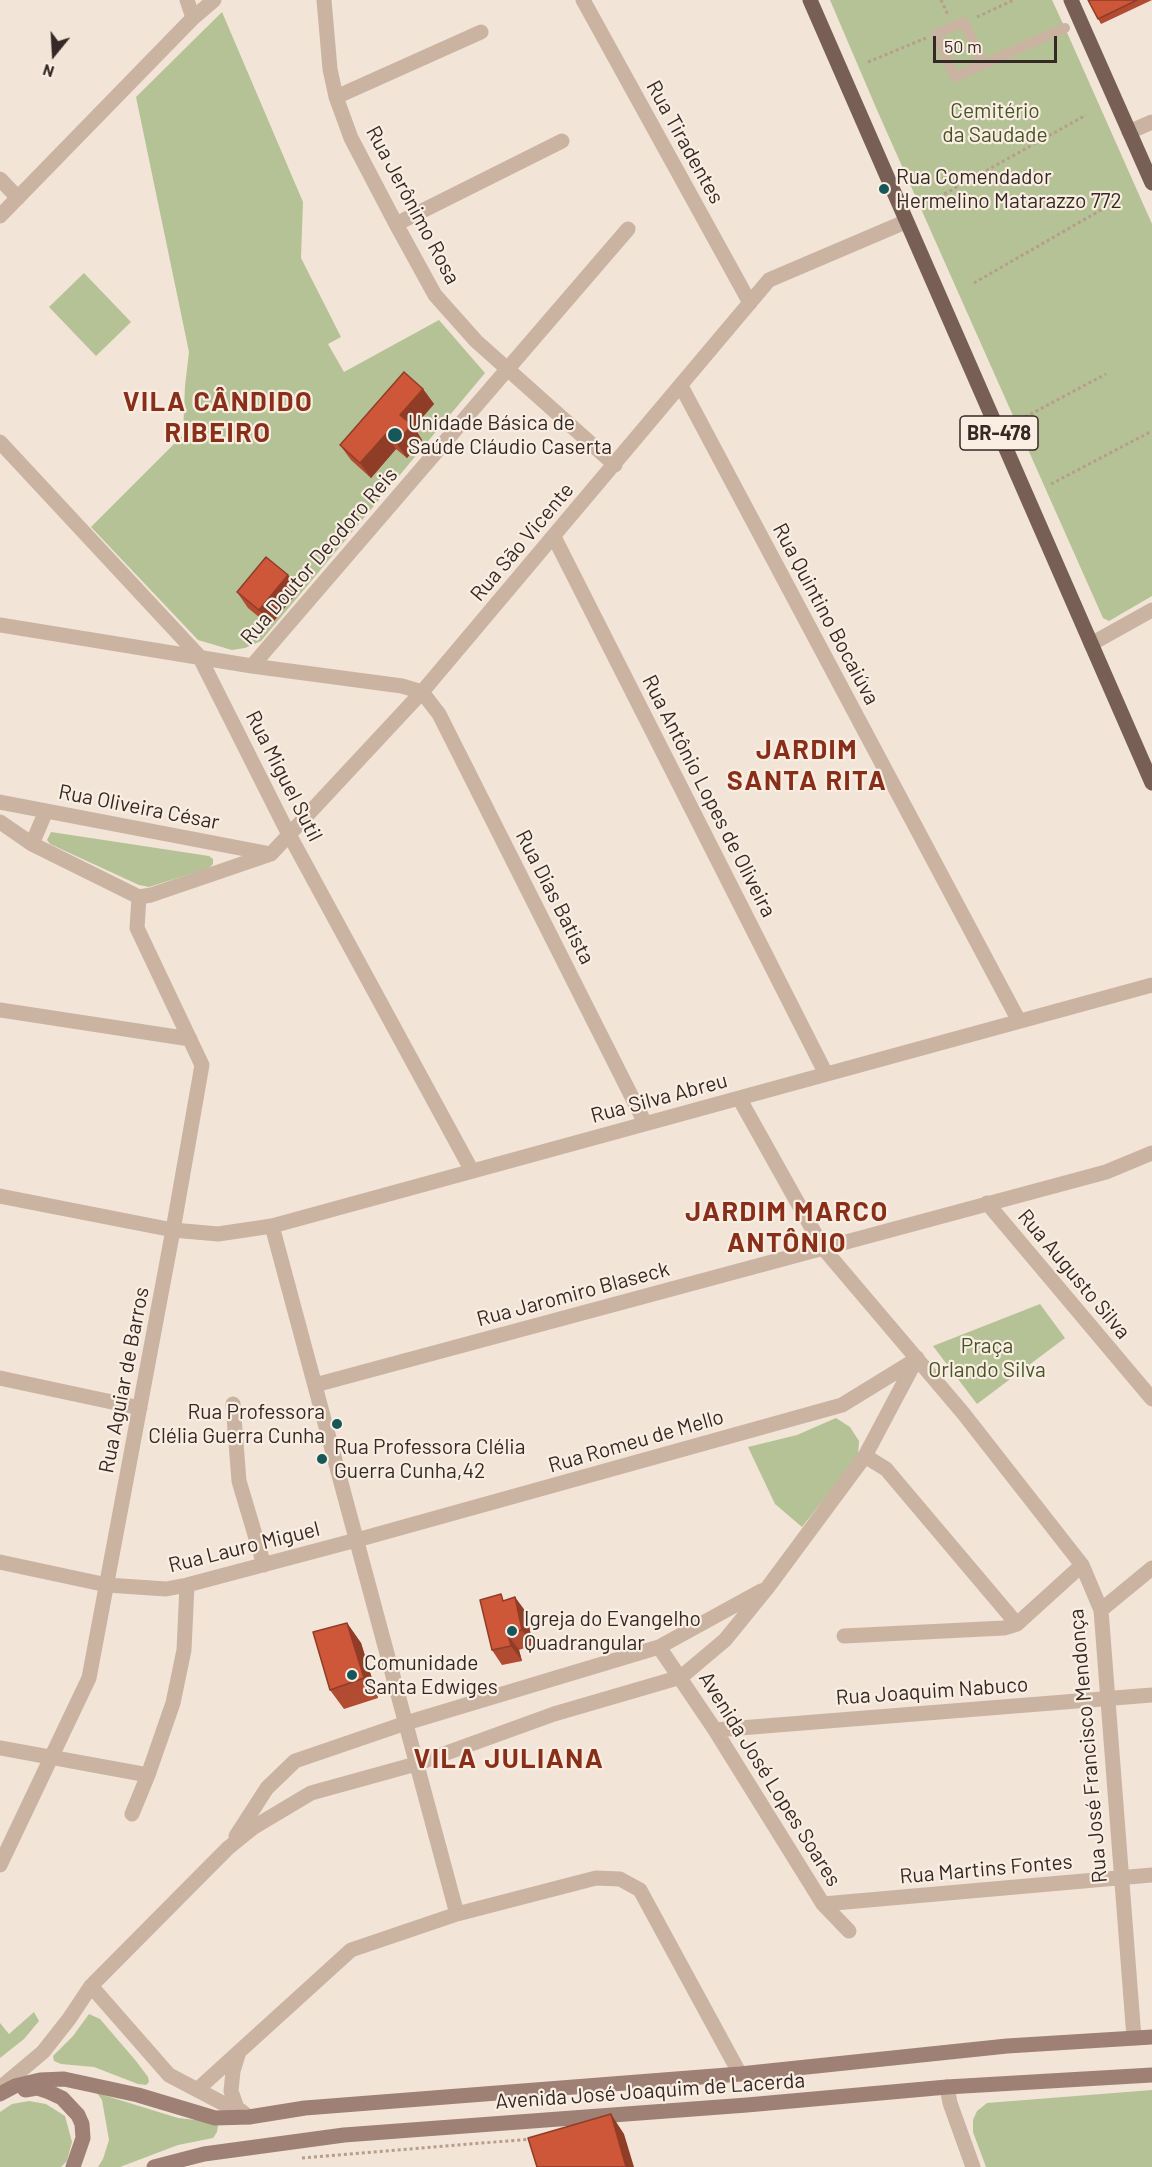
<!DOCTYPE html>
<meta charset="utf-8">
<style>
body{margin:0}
#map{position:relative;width:1152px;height:2167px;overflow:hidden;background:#f2e4d7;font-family:Barlow,sans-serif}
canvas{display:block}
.north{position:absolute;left:24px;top:24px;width:60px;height:60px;-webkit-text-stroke:4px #faeee3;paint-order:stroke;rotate:198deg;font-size:16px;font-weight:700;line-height:24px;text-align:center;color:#352925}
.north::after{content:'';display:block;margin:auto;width:21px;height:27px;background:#352925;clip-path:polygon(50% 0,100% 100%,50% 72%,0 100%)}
.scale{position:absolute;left:933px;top:36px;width:124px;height:27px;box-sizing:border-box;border:3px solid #352925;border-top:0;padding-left:8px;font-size:18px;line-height:21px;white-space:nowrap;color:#352925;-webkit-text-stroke:4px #faeee3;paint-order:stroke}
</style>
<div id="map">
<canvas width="1152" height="2167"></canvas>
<div class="north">N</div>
<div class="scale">50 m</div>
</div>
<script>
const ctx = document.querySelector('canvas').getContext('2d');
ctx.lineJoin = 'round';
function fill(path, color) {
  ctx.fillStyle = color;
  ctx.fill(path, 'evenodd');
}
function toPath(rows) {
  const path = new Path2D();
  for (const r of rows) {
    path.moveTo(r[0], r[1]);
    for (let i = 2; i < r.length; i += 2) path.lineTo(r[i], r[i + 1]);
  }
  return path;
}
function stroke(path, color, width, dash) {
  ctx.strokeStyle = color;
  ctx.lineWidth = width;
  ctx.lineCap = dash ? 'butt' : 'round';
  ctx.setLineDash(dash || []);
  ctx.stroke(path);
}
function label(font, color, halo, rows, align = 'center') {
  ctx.font = font + ' Barlow,sans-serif';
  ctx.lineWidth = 4.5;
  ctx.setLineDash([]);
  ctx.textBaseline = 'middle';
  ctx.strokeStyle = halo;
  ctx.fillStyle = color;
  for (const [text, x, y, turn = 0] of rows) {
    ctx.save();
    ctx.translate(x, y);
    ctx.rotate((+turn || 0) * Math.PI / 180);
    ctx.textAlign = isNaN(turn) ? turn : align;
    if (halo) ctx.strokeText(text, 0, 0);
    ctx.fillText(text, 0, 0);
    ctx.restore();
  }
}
const green = toPath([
 [830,0,1052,0,1065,28,1152,224,1152,596,1109,621,1103,618,877,110],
 [222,12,303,202,301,258,341,337,328,344,344,372,439,320,485,373,261,641,245,648,232,650,198,640,91,527,183,435,185,386,189,352,136,97],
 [84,273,131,322,96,356,49,307],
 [51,832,209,856,213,859,213,864,209,868,149,887,139,885,50,844,47,840],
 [1040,1304,1065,1338,977,1404,933,1346],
 [836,1418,850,1427,859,1441,858,1456,802,1527,775,1504,748,1447,797,1435],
 [34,2012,39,2021,24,2039,0,2058,0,2023,9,2034],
 [89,2014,100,2019,136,2061,148,2077,149,2082,146,2085,138,2084,94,2067,61,2064,54,2061,53,2056,73,2036],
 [1152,2090,1152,2167,986,2167,973,2132,973,2120,977,2111,987,2103],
 [97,2093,178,2118,214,2122,218,2126,217,2132,213,2138,178,2145,120,2167,98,2167,103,2159,109,2140,102,2100],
 [29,2101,46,2104,65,2116,72,2142,67,2161,61,2167,0,2167,0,2112,12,2104]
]);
const path = toPath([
 [941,0,948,15],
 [977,17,1014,0],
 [868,62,926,38],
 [939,197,1086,115],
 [974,283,1120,199],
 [1025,417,1106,374],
 [1051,484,1152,431],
 [302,2158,531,2139]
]);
const lane = toPath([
 [983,64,964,22,936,34,955,77,1065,28]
]);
const street = toPath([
 [187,0,193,18],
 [324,0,330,69,336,97,351,138,396,224,435,295,476,341,615,465],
 [583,0,750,303],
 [336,97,481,32],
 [1129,132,1152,122],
 [0,179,18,198],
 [0,216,193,18,214,0],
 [396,224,562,141],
 [681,386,1019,1021],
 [0,442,199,656,285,827,472,1171],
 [554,537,826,1074],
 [0,625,252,666,402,686,422,692],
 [1091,644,1152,610],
 [252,666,628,229],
 [422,692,439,714,645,1123],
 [0,802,271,854],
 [0,822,32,844,139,897,151,895,271,854,422,692,769,280,905,222],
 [32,844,46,811],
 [0,1010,190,1039],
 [739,1098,823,1248,963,1413,1082,1565,1101,1610,1134,2038],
 [0,1196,173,1230,218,1234,272,1226,1152,985],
 [987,1203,1152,1399],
 [272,1226,457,1914],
 [0,1378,140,1408],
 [315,1385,1106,1172,1152,1153],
 [233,1404,239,1481,264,1565],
 [865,1456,886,1469,1017,1624],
 [0,1562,107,1585,166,1589,187,1585,364,1538,842,1405,917,1359],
 [1101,1610,1152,1568],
 [844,1636,1004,1628,1017,1624,1082,1565],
 [659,1647,715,1730,823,1904,849,1931],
 [715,1730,1152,1695],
 [0,1748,148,1775],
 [132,1814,148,1775,173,1703,184,1650,187,1585],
 [236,1836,267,1788,295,1761,406,1723,659,1647,761,1591],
 [0,1865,89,1678,173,1230,202,1065,137,928,139,897],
 [823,1904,1152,1875],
 [91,1986,169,2075,249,2117],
 [238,2055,233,2071,231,2091,237,2108,244,2113],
 [947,2087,950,2103,973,2167],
 [0,2088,43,2052,69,2019,91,1986,228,1848,254,1827,311,1793,416,1764,554,1714,681,1677,725,1640,768,1587,865,1456,917,1358],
 [198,2089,351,1950,457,1914,596,1878,620,1879,640,1890,740,2074]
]);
const secondary = toPath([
 [25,2090,37,2088,49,2092,62,2098,78,2115,82,2124,83,2138,73,2167],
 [0,2094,15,2086,40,2080,64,2079,138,2095,215,2118,249,2117,305,2108,740,2074,1007,2046,1152,2037],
 [154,2167,204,2154,344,2135,747,2105,947,2087,1152,2075]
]);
const primary = toPath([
 [810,0,1152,783],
 [1071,0,1152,183]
]);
const wall = toPath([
 [1088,0,1152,0,1101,24],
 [423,389,434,404,414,427,422,440,407,458,396,449,371,478,351,460,340,445],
 [288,575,299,590,270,626,248,608,237,592],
 [505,1600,526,1612,533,1645,519,1650,522,1661,502,1665,492,1650],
 [347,1623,361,1643,378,1698,344,1709,330,1690]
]);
const shadedWall = toPath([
 [423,389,434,404,414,427,422,440,407,458,396,443,400,415],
 [386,434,396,449,371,478,360,463],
 [288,575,299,590,270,626,259,610],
 [515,1597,526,1612,533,1645,522,1630],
 [347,1623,361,1643,378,1698,364,1678],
 [508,1635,519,1650,522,1661,511,1646],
 [611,2114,624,2134,634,2167,626,2167]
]);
const building = toPath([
 [1088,0,1137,0,1098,19,1088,0],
 [404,372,423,389,400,415,412,425,396,443,386,434,360,463,340,445,404,372],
 [266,557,288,575,259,610,237,592,266,557],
 [501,1594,503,1601,515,1597,522,1630,508,1635,511,1646,492,1650,480,1600,501,1594],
 [347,1623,364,1678,330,1690,313,1632,347,1623],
 [611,2114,626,2167,537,2167,528,2138,611,2114]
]);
const markers = [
 [884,189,6,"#185759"],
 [395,435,8,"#185759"],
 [337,1424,6,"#185759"],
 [322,1459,6,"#185759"],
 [512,1631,6,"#185759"],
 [352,1675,6,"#185759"]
];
const shields = [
 [999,433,78]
];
const shieldNames = [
 ["BR-478",999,433]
];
const parkNames = [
 ["Cemitério",995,111],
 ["da Saudade",995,135],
 ["Praça",987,1346],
 ["Orlando Silva",987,1370]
];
const streetNames = [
 ["Rua Tiradentes",685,142,61],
 ["Rua Jerônimo Rosa",413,205,62],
 ["Rua São Vicente",522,542,-50],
 ["Rua Doutor Deodoro Reis",319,556,-49],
 ["Rua Quintino Bocaiúva",826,614,62],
 ["Rua Miguel Sutil",284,776,63],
 ["Rua Antônio Lopes de Oliveira",709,796,63],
 ["Rua Oliveira César",139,807,11],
 ["Rua Dias Batista",555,897,63],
 ["Rua Silva Abreu",659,1098,-15],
 ["Rua Augusto Silva",1074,1274,50],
 ["Rua Jaromiro Blaseck",573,1294,-15],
 ["Rua Aguiar de Barros",124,1380,-79],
 ["Rua Romeu de Mello",636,1441,-16],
 ["Rua Lauro Miguel",244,1547,-14],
 ["Rua Joaquim Nabuco",932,1691,-4],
 ["Rua José Francisco Mendonça",1088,1746,-95],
 ["Avenida José Lopes Soares",770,1779,58],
 ["Rua Martins Fontes",986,1869,-5],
 ["Avenida José Joaquim de Lacerda",650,2091,-4]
];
const poiNames = [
 ["Rua Comendador",896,177],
 ["Hermelino Matarazzo 772",896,201],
 ["Unidade Básica de",408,423],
 ["Saúde Cláudio Caserta",408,447],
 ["Rua Professora",325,1412,"right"],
 ["Clélia Guerra Cunha",325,1436,"right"],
 ["Rua Professora Clélia",334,1447],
 ["Guerra Cunha,42",334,1471],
 ["Igreja do Evangelho",524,1619],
 ["Quadrangular",524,1643],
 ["Comunidade",364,1663],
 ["Santa Edwiges",364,1687]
];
const districtNames = [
 ["VILA CÂNDIDO",218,402],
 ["RIBEIRO",218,433],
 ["JARDIM",807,750],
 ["SANTA RITA",807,781],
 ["JARDIM MARCO",787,1212],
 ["ANTÔNIO",787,1243],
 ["VILA JULIANA",509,1759]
];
fill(green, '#b5c296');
stroke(path, '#b79d8c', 3, [3, 3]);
stroke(lane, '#cbb3a2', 10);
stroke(street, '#cbb3a2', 15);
stroke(secondary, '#9e8174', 15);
stroke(primary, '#785f55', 15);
fill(wall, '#b14b31');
fill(shadedWall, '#903d28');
fill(building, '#ce5739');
stroke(building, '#903d28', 1.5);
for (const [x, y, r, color] of markers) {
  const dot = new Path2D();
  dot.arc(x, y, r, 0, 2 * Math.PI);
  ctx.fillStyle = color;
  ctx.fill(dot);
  stroke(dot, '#faeee3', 2);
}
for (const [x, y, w] of shields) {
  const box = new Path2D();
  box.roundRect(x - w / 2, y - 17, w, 34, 4.5);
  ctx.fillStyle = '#faeee3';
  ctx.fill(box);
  stroke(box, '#352925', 1.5);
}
label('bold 20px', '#352925', null, shieldNames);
label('21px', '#465527', '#faeee3', parkNames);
label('21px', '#352925', '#faeee3', streetNames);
label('21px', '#352925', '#faeee3', poiNames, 'left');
ctx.letterSpacing = '1.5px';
label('bold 27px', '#892f19', '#faeee3', districtNames);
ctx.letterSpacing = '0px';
</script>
